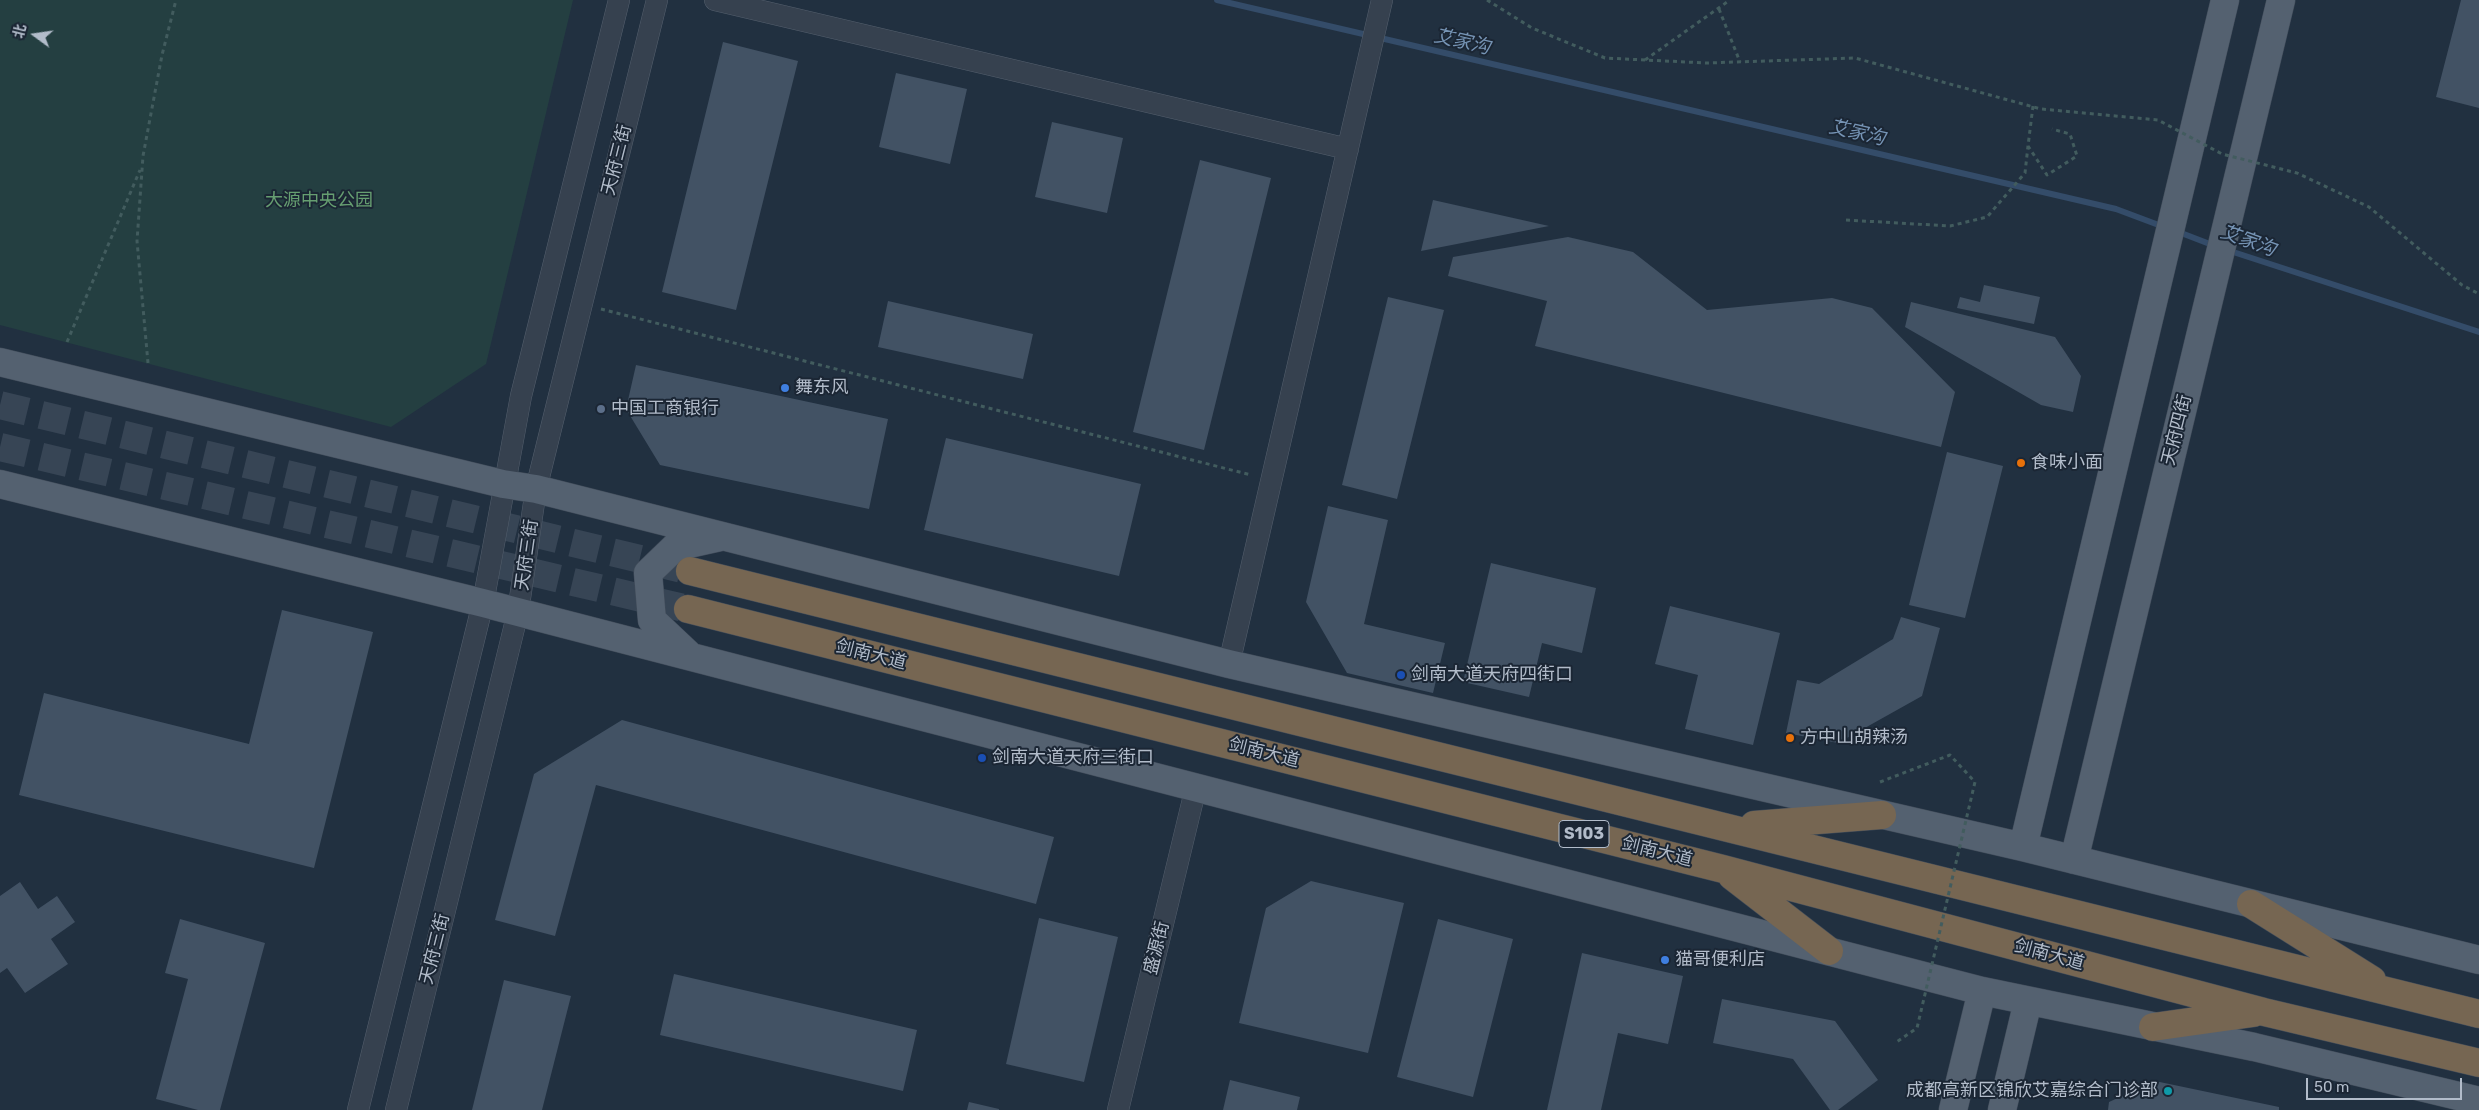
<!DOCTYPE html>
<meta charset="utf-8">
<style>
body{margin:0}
#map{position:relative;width:2479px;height:1110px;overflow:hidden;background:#213040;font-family:Rubik,"Noto Sans SC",sans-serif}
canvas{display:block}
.north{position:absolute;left:10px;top:10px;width:50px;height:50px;-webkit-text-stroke:4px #1b2634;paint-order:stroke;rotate:284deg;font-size:14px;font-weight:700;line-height:20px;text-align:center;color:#b2bcca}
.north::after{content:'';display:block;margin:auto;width:18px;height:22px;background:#b2bcca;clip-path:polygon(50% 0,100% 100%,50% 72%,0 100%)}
.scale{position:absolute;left:2306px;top:1078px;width:156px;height:22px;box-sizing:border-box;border:2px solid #b2bcca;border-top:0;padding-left:6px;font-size:15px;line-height:18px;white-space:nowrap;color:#b2bcca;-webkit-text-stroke:4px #1b2634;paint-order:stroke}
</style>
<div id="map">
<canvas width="2479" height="1110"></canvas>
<div class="north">北</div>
<div class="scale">50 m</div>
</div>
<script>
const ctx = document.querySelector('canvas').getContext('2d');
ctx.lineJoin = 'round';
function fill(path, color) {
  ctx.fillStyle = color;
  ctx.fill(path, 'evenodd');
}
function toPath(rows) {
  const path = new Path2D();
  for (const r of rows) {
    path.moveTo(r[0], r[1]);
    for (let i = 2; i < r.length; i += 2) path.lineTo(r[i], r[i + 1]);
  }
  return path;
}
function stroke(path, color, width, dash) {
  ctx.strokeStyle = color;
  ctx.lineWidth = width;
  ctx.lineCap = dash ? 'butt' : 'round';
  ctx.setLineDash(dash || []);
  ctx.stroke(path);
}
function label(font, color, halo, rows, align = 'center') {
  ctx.font = font + ' Rubik,"Noto Sans SC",sans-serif';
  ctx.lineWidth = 4;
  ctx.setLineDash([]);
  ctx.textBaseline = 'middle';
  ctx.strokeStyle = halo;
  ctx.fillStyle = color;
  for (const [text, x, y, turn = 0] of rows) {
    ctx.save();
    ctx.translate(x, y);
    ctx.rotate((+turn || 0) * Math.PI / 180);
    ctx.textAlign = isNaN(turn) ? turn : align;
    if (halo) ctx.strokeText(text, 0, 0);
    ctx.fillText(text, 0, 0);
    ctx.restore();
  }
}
const green = toPath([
 [0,0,573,0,486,364,391,427,0,325]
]);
const stream = toPath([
 [1217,0,2116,209,2164,227],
 [2176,231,2215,246],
 [2227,250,2479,332]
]);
const building = toPath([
 [2461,0,2479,0,2479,108,2436,97],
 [723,42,798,61,736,310,662,292],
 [896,73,967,89,950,164,879,147],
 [1052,122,1123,138,1107,213,1035,197],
 [1200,160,1271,178,1204,450,1133,432],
 [1433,200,1549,226,1421,251],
 [1568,237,1633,252,1707,310,1832,298,1872,308,1955,392,1941,447,1535,346,1547,301,1448,276,1453,257],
 [1984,285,2040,297,2034,324,1957,308,1960,297,1980,302],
 [1388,297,1444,310,1397,499,1342,485],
 [888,301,1033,334,1023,379,878,347],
 [1911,302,2055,337,2081,376,2073,412,2041,405,1905,327],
 [636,365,888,419,869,509,660,465,626,409],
 [946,438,1141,484,1119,576,924,530],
 [1947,452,2003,466,1965,618,1909,605],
 [1328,506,1388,520,1364,624,1445,643,1433,693,1347,673,1306,602],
 [1491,563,1596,588,1582,653,1542,643,1529,697,1463,682],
 [1670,606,1780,633,1753,745,1685,729,1698,675,1655,664],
 [282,610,373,632,314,868,19,795,44,693,249,744],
 [1901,617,1940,628,1922,696,1838,743,1786,733,1797,680,1819,684,1893,639],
 [622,720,1054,837,1036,904,596,785,555,936,495,920,534,774],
 [1311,881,1404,903,1368,1053,1239,1023,1266,908],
 [20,882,38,909,57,896,75,922,51,939,68,964,25,993,7,968,0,973,0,896],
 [1039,918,1118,937,1084,1082,1006,1064],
 [180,919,265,943,220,1110,198,1110,156,1099,188,979,165,973],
 [1438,919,1513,939,1473,1097,1397,1077],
 [1582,953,1683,976,1668,1044,1618,1033,1601,1110,1547,1110],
 [674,974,917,1030,903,1091,660,1035],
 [504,980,571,996,542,1110,472,1110],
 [1722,999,1835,1021,1878,1080,1838,1110,1830,1110,1793,1059,1713,1043],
 [1230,1080,1300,1097,1297,1110,1223,1110],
 [2155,1081,2279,1107,2279,1110,2108,1110,2109,1102],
 [969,1102,999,1109,999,1110,967,1110]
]);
const highwayTunnel = toPath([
 [0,405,690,571],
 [0,447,688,609]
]);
const path = toPath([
 [1719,9,1740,62],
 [1645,60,1730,0],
 [2033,106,2028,146,2047,175,2077,156,2070,134,2052,129],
 [1846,220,1950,226,1987,217,2025,173,2028,146],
 [601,309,1251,475],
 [67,342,140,170],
 [148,363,137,241,143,156,162,55,176,0]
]);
const minor = toPath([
 [715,0,1348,149],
 [1229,664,1382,0],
 [358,1110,483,603,521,396,619,0],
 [396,1110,518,612,536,489,657,0],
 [1118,1110,1196,787]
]);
const major = toPath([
 [0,362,503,484,536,489,1229,664,2023,847,2479,960],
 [0,484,483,603,1982,991,2254,1047,2479,1101],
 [688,654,652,620,648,573,675,547,720,537],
 [2023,847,2225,0],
 [2074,860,2281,0],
 [1953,1110,1982,991],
 [2002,1110,2028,1001]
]);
const highway = toPath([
 [690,571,2479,1014],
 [688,609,1723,869,2264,1012,2479,1063],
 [1754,825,1882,815],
 [1732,876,1829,951],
 [2251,904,2372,980],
 [2153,1027,2253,1013]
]);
const pathBridge = toPath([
 [1487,0,1532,28,1605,58,1706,63,1855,58,2041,109,2158,120,2222,154,2297,173,2369,207,2462,285,2479,294],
 [1880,782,1950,755,1975,782,1917,1028,1895,1043]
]);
const markers = [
 [785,388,5,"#3f7fe0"],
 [601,409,5,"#5c6f8a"],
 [2021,463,5,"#e8710a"],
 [1401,675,5,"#1a4fb4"],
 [1790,738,5,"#e8710a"],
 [982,758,5,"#1a4fb4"],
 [1665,960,5,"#3f7fe0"],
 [2168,1091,5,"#0f9aa8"]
];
const shields = [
 [1584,834,50]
];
const shieldNames = [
 ["S103",1584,834]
];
const streetNames = [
 ["天府三街",617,160,-76],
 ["天府四街",2177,430,-76],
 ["天府三街",527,555,-82],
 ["剑南大道",871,655,14],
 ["剑南大道",1264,753,14],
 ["剑南大道",1657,852,14],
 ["盛源街",1157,948,-76],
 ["天府三街",435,949,-76],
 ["剑南大道",2049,955,15]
];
const parkNames = [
 ["大源中央公园",319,201]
];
const poiNames = [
 ["舞东风",795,388],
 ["中国工商银行",611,409],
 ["食味小面",2031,463],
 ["剑南大道天府四街口",1411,675],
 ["方中山胡辣汤",1800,738],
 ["剑南大道天府三街口",992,758],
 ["猫哥便利店",1675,960],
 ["成都高新区锦欣艾嘉综合门诊部",2158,1091,"right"]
];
const waterNames = [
 ["艾家沟",1462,42,13],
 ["艾家沟",1857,133,13],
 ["艾家沟",2248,241,20]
];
fill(green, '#243f41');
stroke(stream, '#344c69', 6);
fill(building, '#425264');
stroke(highwayTunnel, '#374555', 28, [28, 14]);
stroke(minor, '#545f6d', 22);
stroke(major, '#424d5b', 29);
stroke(highway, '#414c5a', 29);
stroke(path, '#425c5e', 3, [4, 4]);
stroke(minor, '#36414f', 21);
stroke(major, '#546170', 28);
stroke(highway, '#766652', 28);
stroke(pathBridge, '#425c5e', 3, [4, 4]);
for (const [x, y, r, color] of markers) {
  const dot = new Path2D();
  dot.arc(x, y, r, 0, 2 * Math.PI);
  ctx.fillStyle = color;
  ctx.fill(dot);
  stroke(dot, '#1b2634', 2);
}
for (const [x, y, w] of shields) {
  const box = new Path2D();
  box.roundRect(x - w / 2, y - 13.5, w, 27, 4);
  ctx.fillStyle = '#1b2634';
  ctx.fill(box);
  stroke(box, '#b2bcca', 1);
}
label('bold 16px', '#b2bcca', null, shieldNames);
label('18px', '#b2bcca', '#1b2634', streetNames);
label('18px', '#669e71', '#1b2634', parkNames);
label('18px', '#b2bcca', '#1b2634', poiNames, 'left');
label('italic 19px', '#7694b5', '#1b2634', waterNames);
</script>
